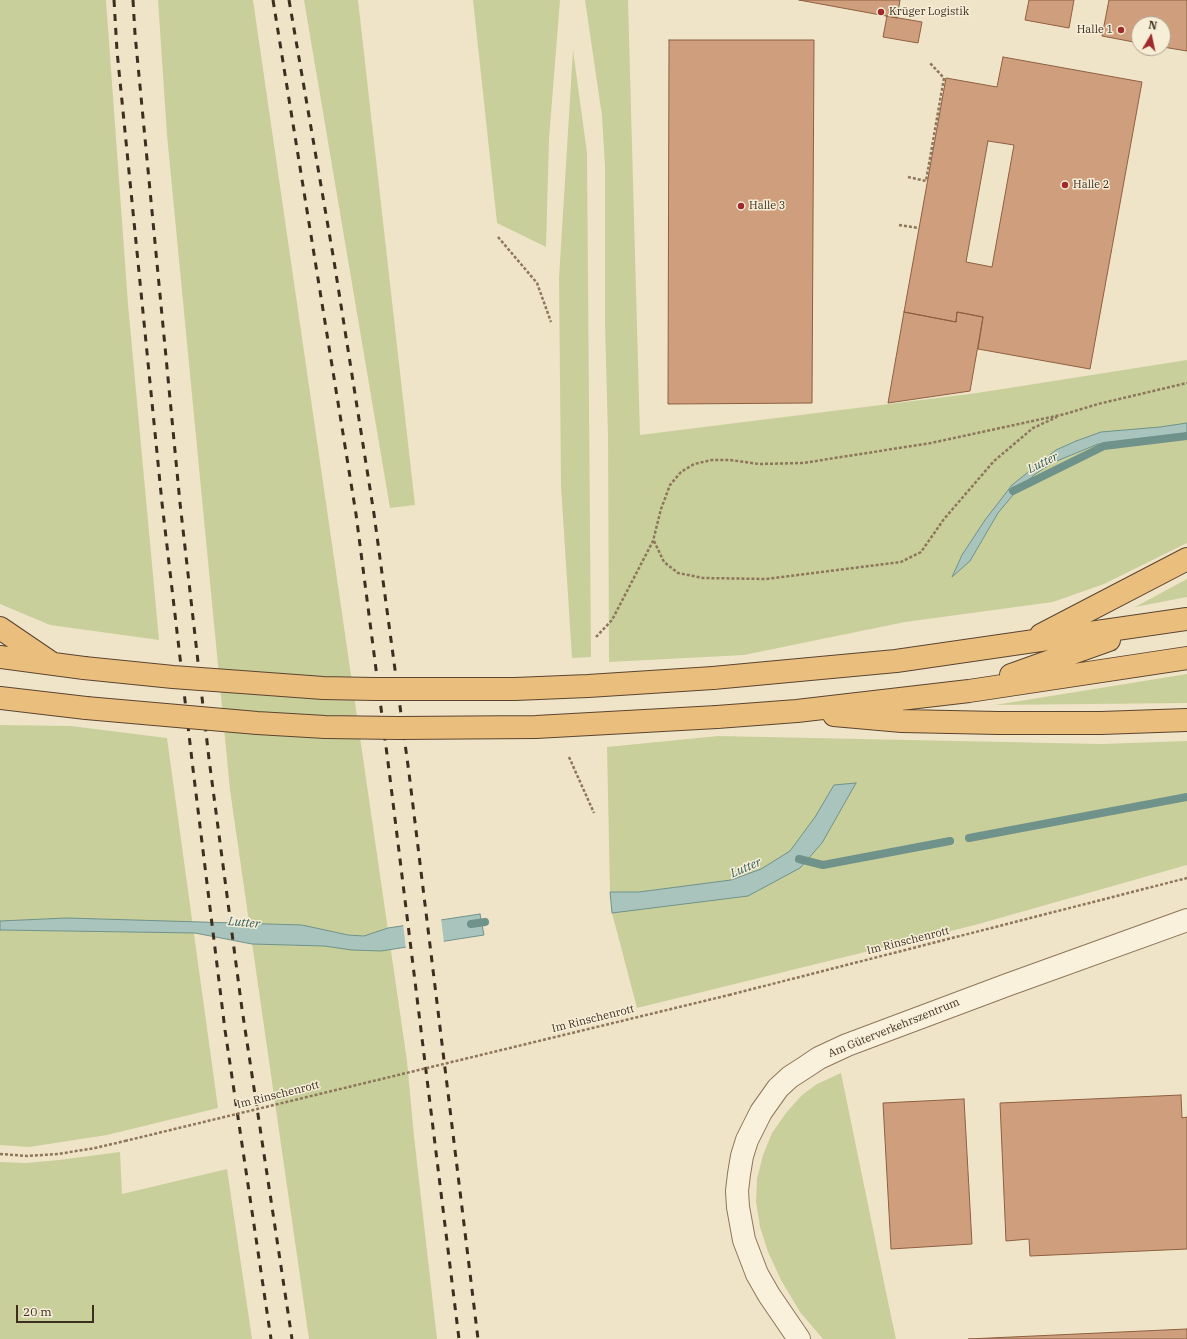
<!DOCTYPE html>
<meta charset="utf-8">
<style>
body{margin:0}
#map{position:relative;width:1187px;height:1339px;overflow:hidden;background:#f0e4c8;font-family:"IBM Plex Serif",serif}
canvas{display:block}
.north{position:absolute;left:1131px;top:16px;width:40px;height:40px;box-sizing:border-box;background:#f7eed8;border:1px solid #ada18e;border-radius:50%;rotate:9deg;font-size:11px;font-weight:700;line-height:16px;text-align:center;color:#3d2e20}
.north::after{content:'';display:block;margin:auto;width:14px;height:18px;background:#9e2a2b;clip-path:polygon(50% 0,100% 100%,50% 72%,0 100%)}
.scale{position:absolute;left:16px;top:1305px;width:78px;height:18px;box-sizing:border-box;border:2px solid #3d2e20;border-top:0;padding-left:5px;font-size:12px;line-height:14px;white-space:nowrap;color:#3d2e20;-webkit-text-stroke:3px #f7eed8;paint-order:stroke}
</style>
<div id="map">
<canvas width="1187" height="1339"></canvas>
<div class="north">N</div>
<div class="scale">20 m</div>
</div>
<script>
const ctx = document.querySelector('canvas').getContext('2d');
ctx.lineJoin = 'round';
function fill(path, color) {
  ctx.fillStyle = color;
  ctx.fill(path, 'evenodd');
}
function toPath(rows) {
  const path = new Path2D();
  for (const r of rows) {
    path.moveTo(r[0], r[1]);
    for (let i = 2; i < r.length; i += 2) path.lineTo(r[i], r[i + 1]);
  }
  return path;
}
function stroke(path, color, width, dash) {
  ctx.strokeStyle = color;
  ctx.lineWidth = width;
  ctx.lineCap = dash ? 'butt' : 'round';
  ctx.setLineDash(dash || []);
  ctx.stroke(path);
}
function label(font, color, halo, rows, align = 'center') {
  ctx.font = font + ' "IBM Plex Serif",serif';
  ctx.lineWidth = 3;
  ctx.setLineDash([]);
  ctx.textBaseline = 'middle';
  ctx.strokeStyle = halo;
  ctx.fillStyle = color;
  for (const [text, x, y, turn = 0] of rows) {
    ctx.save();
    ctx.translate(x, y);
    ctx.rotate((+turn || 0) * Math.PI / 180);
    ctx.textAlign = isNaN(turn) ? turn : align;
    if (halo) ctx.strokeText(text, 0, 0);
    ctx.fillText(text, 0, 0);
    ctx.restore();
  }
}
const green = toPath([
 [0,0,106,0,128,304,159,640,50,625,0,604],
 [158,0,253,0,407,1061,414,1136,437,1339,309,1339,230,790,167,135],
 [304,0,358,0,415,505,390,508],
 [473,0,560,0,549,139,546,247,497,223],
 [585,0,628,0,640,435,977,393,1187,360,1187,543,1104,584,1053,602,905,622,744,655,609,662,608,437,605,323,605,166,602,116],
 [573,50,587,153,591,657,572,658,561,486,559,278],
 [1187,579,1187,597,1135,607],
 [1187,674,1187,703,995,705],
 [0,725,71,726,167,738,218,1108,107,1135,29,1147,0,1145],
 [718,736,1101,744,1187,741,1187,865,975,925,637,1008,612,913,610,892,607,747],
 [841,1073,887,1297,896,1339,823,1339,800,1312,781,1280,768,1252,760,1227,756,1202,757,1179,763,1155,772,1133,786,1113,802,1095,817,1084],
 [120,1152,122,1194,227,1169,252,1339,0,1339,0,1162,26,1163,59,1160]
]);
const water = toPath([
 [1187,423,1187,433,1098,444,1052,463,1034,475,1013,495,998,513,970,561,952,577,962,555,985,520,1012,485,1056,450,1076,441,1101,432,1160,427,1187,423],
 [856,783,822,843,800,868,748,896,612,913,610,892,639,892,731,880,761,869,790,851,815,817,834,785,856,783],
 [480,914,484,935,381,951,352,950,324,946,252,944,195,933,0,930,0,921,67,918,302,925,348,935,364,936,388,928,480,914]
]);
const pier = toPath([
 [441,918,444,943,406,949,403,924]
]);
const stream = toPath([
 [1013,491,1104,446,1187,436],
 [969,838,1187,797],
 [799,859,823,865,950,841],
 [471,924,485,922]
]);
const building = toPath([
 [799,0,900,0,897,18,799,0],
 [1029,0,1074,0,1069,28,1025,20,1029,0],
 [1109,0,1187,0,1187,51,1163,47,1163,24,1139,24,1139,43,1102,36,1109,0],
 [887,16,922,22,918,43,883,37,887,16],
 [669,40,814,40,812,403,668,404,669,40],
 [1003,57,1142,82,1090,369,978,349,983,317,957,312,956,322,904,312,946,78,997,87,1003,57],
 [988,141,1014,145,992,267,966,262,988,141],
 [904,312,956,322,957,312,983,317,970,391,888,403,904,312],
 [1181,1095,1182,1118,1187,1117,1187,1249,1030,1256,1029,1239,1006,1241,1000,1103,1181,1095],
 [964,1099,972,1244,891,1249,883,1103,964,1099],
 [1187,1329,1187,1339,968,1339,1187,1329]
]);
const path = toPath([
 [908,177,926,181,944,78,929,62],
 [899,225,919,228],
 [498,237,537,283,551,322],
 [654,541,664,562,678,573,703,578,766,579,901,562,921,552,944,519,994,461,1033,428,1057,417],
 [596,637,612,620,653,541,661,509,670,485,681,472,694,464,712,460,730,460,759,464,803,463,931,443,1065,414,1098,404,1187,383],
 [569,757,594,813],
 [729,995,1187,878],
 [0,1154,27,1156,58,1154,95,1148,125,1141]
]);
const tertiary = toPath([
 [799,1339,769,1295,757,1274,744,1240,738,1207,737,1191,739,1174,742,1156,747,1140,761,1112,778,1088,790,1077,804,1068,819,1058,847,1045,1007,985,1187,920]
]);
const trunk = toPath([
 [0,628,50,662],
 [1041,635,1187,559],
 [0,657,84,668],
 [1011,675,1109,640],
 [713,678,896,661,1187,619],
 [0,698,86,708],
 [834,715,902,721,998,723,1101,723,1187,720],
 [717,717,797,711,969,691,1187,658]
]);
const rail = toPath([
 [114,0,117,51,162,503,193,769,225,1030,271,1339],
 [133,0,135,34,180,503,209,759,242,1009,292,1339],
 [273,0,356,514,389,770,459,1339],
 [289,0,334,261,374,514,409,773,478,1339]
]);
const pathBridge = toPath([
 [125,1141,729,995]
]);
const trunkBridge = toPath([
 [84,668,173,677,323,688,374,689,515,689,588,686,713,678],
 [86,708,257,723,325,727,398,728,536,727,717,717]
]);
const markers = [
 [881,12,4,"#9e2a2b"],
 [1121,30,4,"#9e2a2b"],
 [1065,185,4,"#9e2a2b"],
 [741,206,4,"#9e2a2b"]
];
const poiNames = [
 ["Krüger Logistik",889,12],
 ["Halle 1",1113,30,"right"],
 ["Halle 2",1073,185],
 ["Halle 3",749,206]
];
const streetNames = [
 ["Im Rinschenrott",908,941,-14],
 ["Im Rinschenrott",593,1019,-14],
 ["Am Güterverkehrszentrum",894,1028,-22],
 ["Im Rinschenrott",278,1095,-14]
];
const waterNames = [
 ["Lutter",1043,463,-26],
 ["Lutter",746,868,-23],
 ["Lutter",244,923,5]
];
fill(green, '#c9cf9b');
fill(water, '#a9c4bc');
stroke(water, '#6f938a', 1);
fill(pier, '#f0e4c8');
stroke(stream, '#6f938a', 8);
fill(building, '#cf9f7d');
stroke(building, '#8d5f41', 1);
stroke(tertiary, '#8d765c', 24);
stroke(trunk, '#5b4430', 24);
stroke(path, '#8d765c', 2.5, [3, 2]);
stroke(tertiary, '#faf1dc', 22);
stroke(trunk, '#eabe7c', 22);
stroke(rail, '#3d2e20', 3, [7, 7]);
stroke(trunkBridge, '#5b4430', 24, []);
stroke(pathBridge, '#8d765c', 2.5, [3, 2]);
stroke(trunkBridge, '#eabe7c', 22);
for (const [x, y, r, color] of markers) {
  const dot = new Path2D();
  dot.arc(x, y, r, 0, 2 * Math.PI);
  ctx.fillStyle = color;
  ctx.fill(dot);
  stroke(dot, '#f7eed8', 1.5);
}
label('11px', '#3d2e20', '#f7eed8', poiNames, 'left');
label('11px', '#3d2e20', '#f7eed8', streetNames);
label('italic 12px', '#2f5d5a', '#f7eed8', waterNames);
</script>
